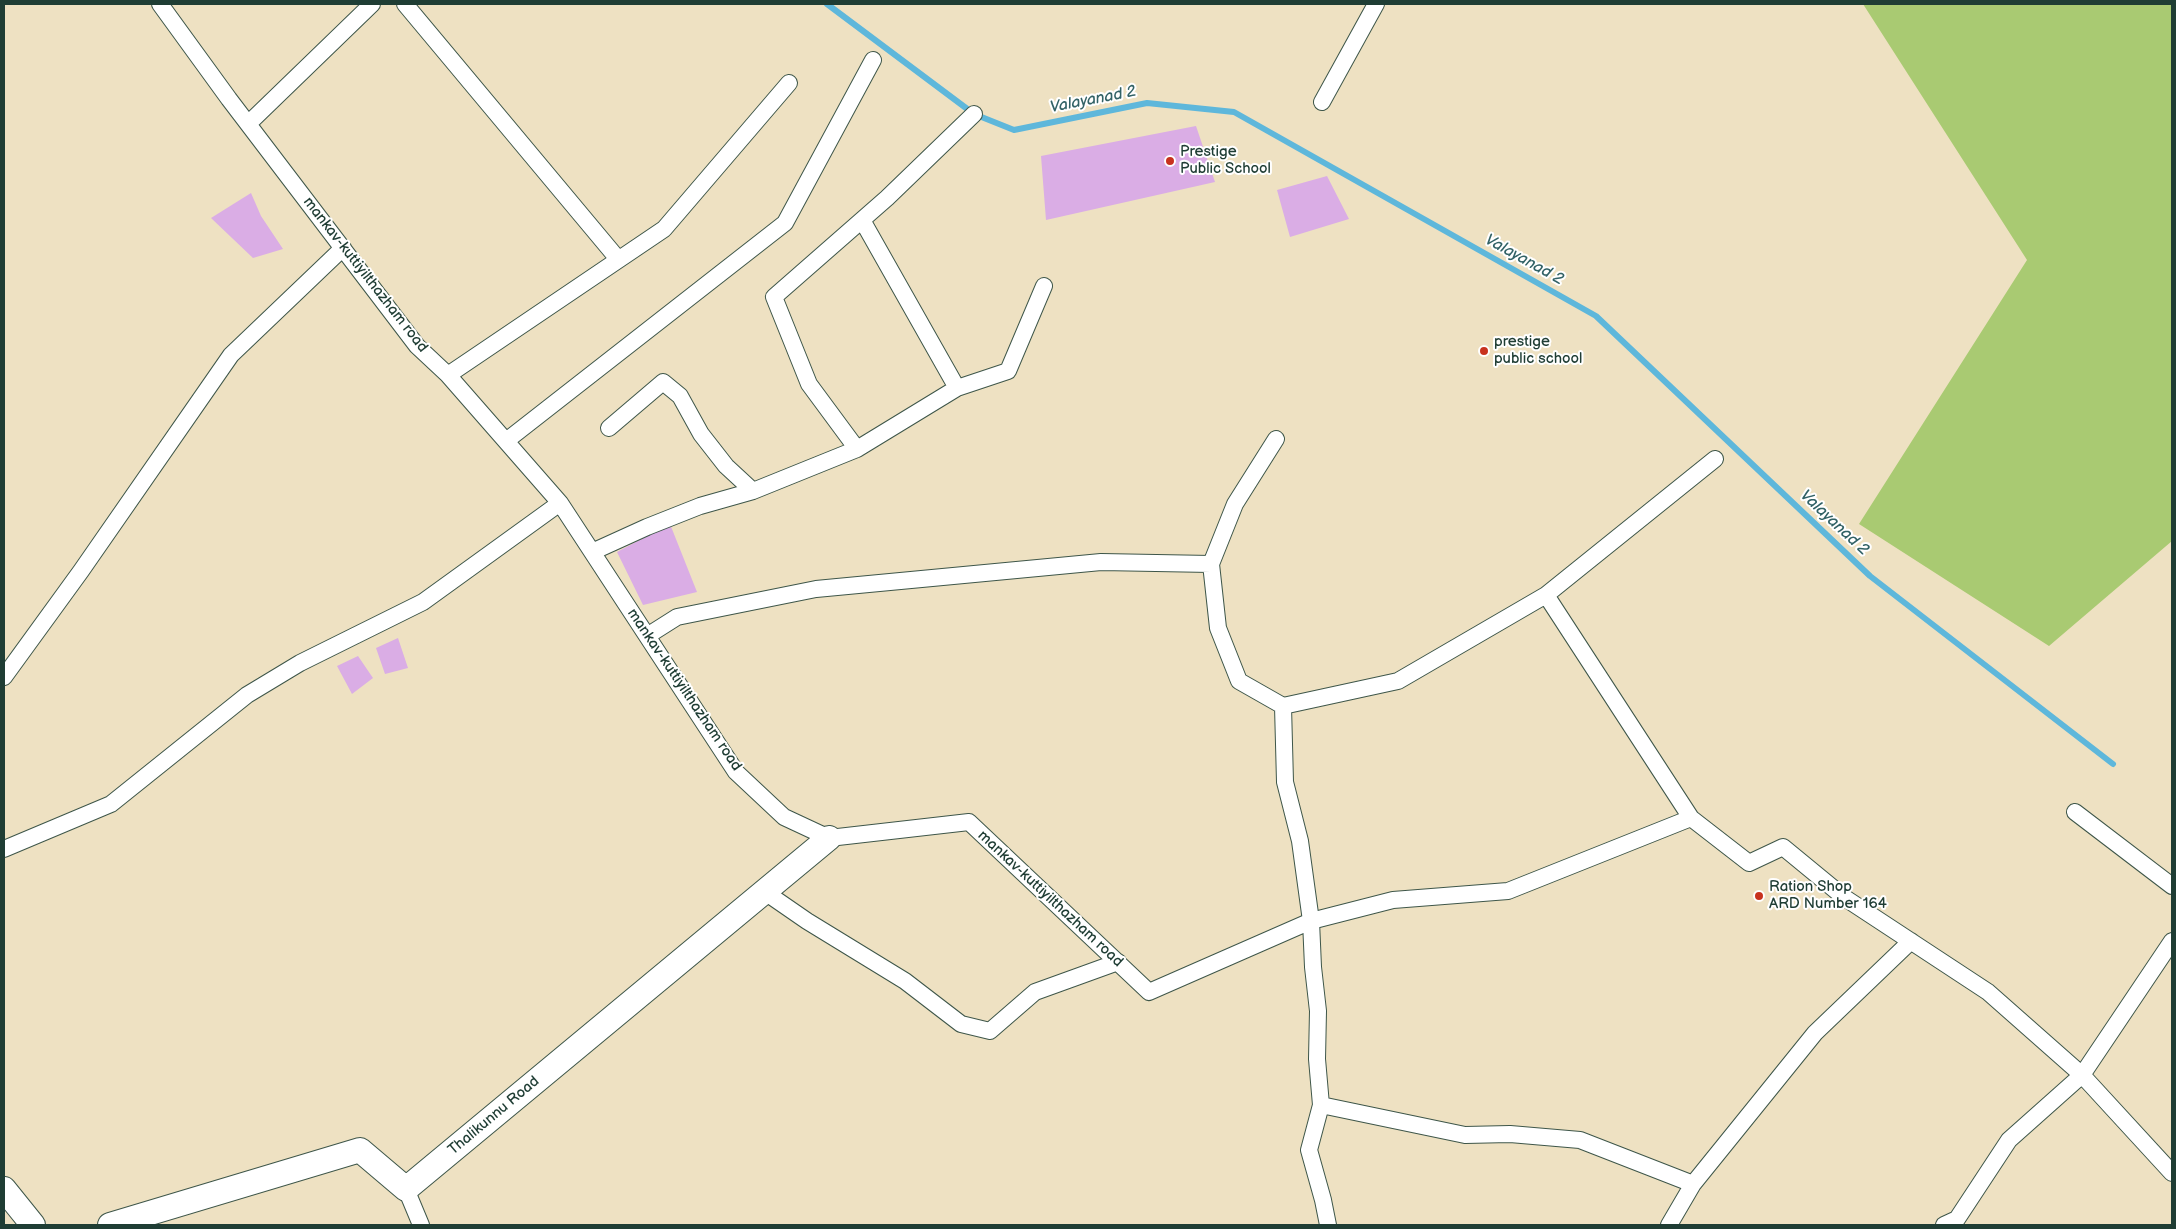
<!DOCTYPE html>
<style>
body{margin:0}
#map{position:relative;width:2176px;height:1229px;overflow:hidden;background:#eee1c2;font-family:"Balsamiq Sans",sans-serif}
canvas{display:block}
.frame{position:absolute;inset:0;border:5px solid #1f3d34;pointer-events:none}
</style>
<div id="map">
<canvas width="2176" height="1229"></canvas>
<div class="frame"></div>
</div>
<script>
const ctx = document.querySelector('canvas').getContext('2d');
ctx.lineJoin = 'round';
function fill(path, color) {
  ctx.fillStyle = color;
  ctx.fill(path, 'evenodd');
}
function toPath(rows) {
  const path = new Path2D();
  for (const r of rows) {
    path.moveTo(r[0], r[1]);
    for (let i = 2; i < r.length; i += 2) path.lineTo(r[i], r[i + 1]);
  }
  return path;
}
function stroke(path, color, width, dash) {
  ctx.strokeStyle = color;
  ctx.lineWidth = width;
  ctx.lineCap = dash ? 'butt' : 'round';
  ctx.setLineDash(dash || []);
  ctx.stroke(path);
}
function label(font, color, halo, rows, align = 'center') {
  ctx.font = font + ' "Balsamiq Sans",sans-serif';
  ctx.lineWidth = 4;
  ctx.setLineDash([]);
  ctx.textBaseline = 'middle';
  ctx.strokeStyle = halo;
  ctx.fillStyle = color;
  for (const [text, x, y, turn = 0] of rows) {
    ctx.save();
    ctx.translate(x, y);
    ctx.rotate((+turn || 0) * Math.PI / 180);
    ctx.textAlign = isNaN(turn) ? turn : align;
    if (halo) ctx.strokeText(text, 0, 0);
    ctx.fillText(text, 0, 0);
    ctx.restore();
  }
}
const green = toPath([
 [1863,4,2172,4,2172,541,2049,646,1859,524,2027,260]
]);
const stream = toPath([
 [827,4,974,114,1014,130,1147,103,1234,112,1596,316,1870,576,2113,764]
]);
const building = toPath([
 [1196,126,1215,182,1046,220,1041,156],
 [1327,176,1349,219,1290,237,1277,190],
 [251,193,261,216,283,249,253,258,211,218],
 [670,524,697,592,643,605,617,552],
 [398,638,408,668,385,674,376,648],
 [358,656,373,678,352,694,337,666]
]);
const street = toPath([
 [160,4,229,99,417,346,448,375,560,503,736,772,784,817,829,838,969,822,1149,992,1311,921,1393,900,1508,891,1691,818,1749,863,1783,847,1845,898,1988,992,2082,1075,2172,1173],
 [405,4,618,259],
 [1322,102,1376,4],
 [974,114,887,198,774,297,809,384,857,449,957,388,1008,371,1044,286],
 [248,124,372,4],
 [862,220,957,388],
 [448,375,664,229,789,83],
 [609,428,663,382,680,396,701,434,726,466,753,491],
 [1276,439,1235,504,1211,564,1218,628,1239,681,1283,706,1285,782,1300,841,1311,921,1313,967,1318,1011,1317,1059,1321,1105,1309,1150,1323,1200,1328,1225],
 [506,441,785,223,873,60],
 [592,552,647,527,700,506,753,491,857,449],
 [1546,595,1691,818],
 [647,636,677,617,816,589,1101,562,1211,564],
 [4,677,81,571,231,355,343,248],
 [1283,706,1398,681,1546,595,1715,459],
 [2075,812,2172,886],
 [4,849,111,804,247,695,300,663,423,602,560,503],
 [765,892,807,921,905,981,961,1024,990,1031,1035,992,1118,962],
 [1321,1105,1465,1135,1510,1134,1580,1140,1693,1184],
 [406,1189,421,1225],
 [1669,1225,1693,1184,1815,1033,1911,941],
 [1944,1225,1957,1219,2009,1140,2082,1075,2172,941]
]);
const secondary = toPath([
 [4,1189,33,1225],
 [110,1225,360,1150,406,1189,829,838]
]);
const markers = [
 [1170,161,5,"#c8321e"],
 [1484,351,5,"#c8321e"],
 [1759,896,5,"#c8321e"]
];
const poiNames = [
 ["Prestige",1180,152],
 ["Public School",1180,169],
 ["prestige",1494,342],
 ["public school",1494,359],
 ["Ration Shop",1769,887],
 ["ARD Number 164",1769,904]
];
const streetNames = [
 ["mankav-kuttiyilthazham road",365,275,52],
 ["mankav-kuttiyilthazham road",684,690,56],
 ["mankav-kuttiyilthazham road",1050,899,43],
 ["Thalikunnu Road",494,1116,-40]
];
const waterNames = [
 ["Valayanad 2",1093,100,-11],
 ["Valayanad 2",1524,260,29],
 ["Valayanad 2",1834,523,43]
];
fill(green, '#a9ca72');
stroke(stream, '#5eb7db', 6);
fill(building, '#daade5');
stroke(street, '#3e5649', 18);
stroke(secondary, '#3e5649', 26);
stroke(street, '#fff', 16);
stroke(secondary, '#fff', 24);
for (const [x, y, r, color] of markers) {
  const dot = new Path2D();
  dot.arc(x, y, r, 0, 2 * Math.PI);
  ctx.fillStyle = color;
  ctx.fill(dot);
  stroke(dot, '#fff', 2);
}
label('15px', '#1f3d34', '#fff', poiNames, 'left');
label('15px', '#1f3d34', '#fff', streetNames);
label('italic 16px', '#326266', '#fff', waterNames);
</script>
